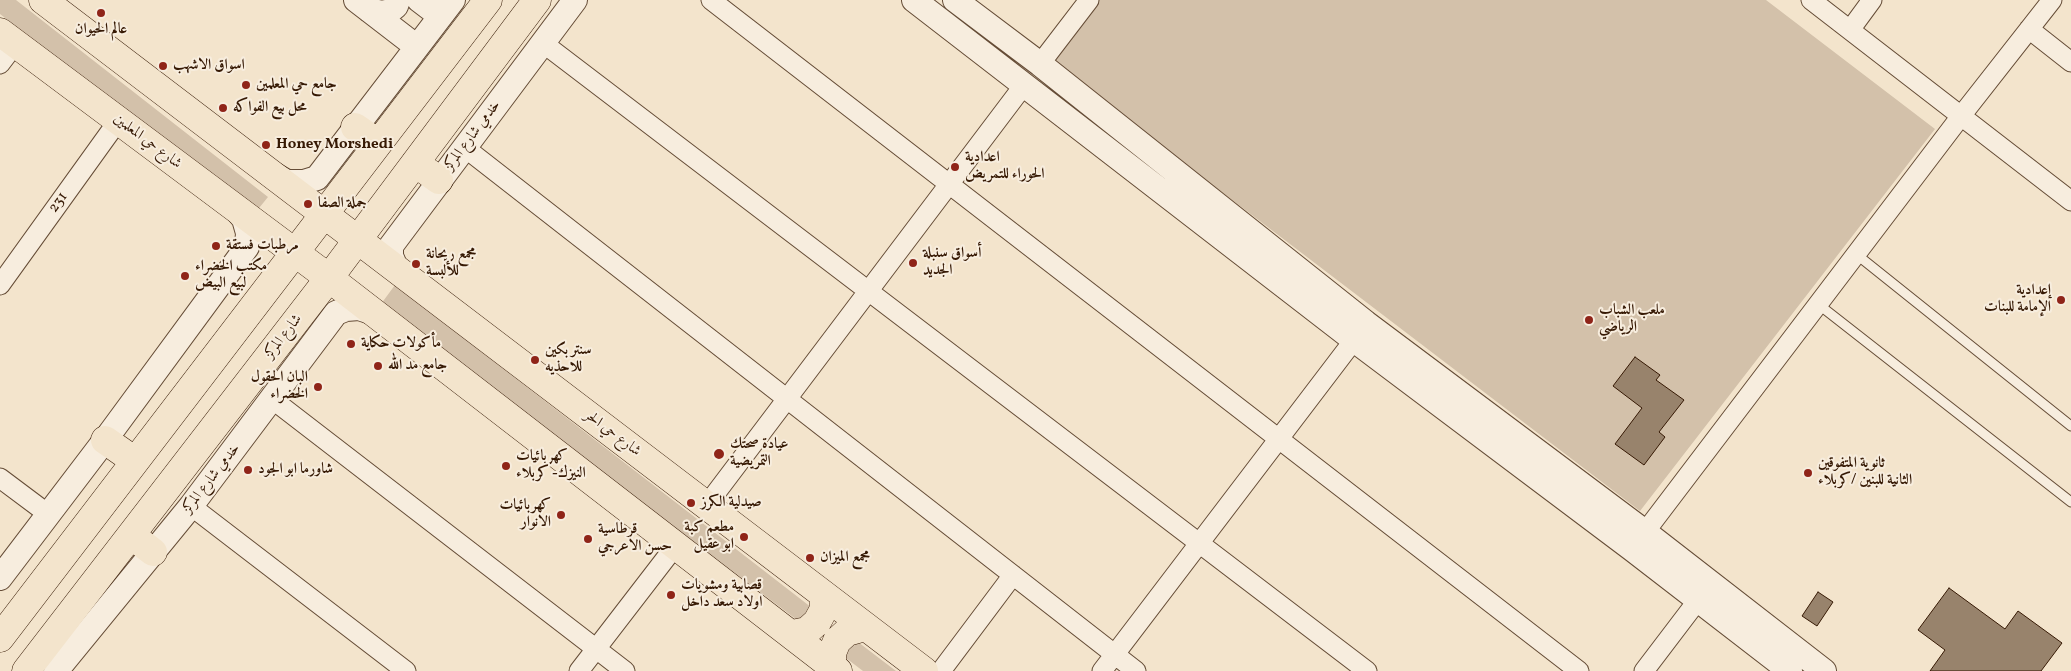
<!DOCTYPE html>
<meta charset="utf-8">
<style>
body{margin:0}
canvas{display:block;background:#f3e4cc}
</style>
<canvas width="2071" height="671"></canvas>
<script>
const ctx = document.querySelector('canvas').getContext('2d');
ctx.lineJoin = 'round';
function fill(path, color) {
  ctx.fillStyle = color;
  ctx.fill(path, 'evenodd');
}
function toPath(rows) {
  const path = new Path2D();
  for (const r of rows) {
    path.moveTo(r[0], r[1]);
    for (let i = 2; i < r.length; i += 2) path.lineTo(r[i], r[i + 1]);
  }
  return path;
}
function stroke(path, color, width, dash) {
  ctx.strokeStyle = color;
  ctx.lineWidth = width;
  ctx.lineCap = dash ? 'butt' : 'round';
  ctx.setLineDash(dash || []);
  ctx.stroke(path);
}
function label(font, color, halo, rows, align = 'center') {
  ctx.font = font + ' Vollkorn,Amiri,serif';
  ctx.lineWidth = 4;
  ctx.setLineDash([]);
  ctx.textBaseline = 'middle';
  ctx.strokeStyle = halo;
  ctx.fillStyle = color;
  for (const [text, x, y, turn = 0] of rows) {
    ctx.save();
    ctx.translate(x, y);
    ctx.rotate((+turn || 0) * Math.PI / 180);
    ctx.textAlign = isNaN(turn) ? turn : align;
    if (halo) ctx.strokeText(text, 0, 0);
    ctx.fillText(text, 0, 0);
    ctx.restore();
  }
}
const green = toPath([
 [0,0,16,0,268,197,255,213,0,14],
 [1097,0,1766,0,1935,129,1640,511,1050,61],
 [395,285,816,611,805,626,381,304],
 [854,639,896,671,863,671,842,655]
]);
const building = toPath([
 [1635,357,1660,375,1656,380,1684,400,1659,432,1665,437,1644,465,1615,444,1642,408,1613,386,1635,357],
 [1949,588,2005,629,2018,611,2062,643,2041,671,1930,671,1945,650,1918,630,1949,588],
 [1818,592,1833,602,1817,626,1802,616,1818,592]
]);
const service = toPath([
 [1856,254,2071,426],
 [1818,304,2071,502]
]);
const minor = toPath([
 [711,0,1579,671],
 [1811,0,2071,201],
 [2029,29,2071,62],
 [1850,30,1872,0],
 [543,43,1367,671],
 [0,64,16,43],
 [1040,64,1089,0],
 [464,147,1136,671],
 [0,285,118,121],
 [272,399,625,671],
 [0,478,48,514],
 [191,506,406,671],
 [706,506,1024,85],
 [1645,532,1961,116,2052,0],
 [579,671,676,545],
 [941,671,1013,575],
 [1102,671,1354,340],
 [1644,671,1698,600]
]);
const tertiary = toPath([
 [356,0,417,47],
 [419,0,440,16],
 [914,0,1354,340,1632,549,1790,671],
 [955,0,1040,64,1366,323,1645,532,1824,671],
 [369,10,382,13,390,11,396,6,398,0],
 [275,175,287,182,304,182,317,178,453,0],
 [402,275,397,270,391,256,391,246,575,0],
 [0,578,105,440,247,247,248,233,244,219,234,207],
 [56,671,191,506,336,313,346,309,359,308,374,313]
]);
const primary = toPath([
 [43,0,924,671],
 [0,32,329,278,838,671],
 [355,127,378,143],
 [415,163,439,180],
 [105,440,135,461],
 [131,535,153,552],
 [793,634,807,631,817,622,824,609,824,595],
 [0,638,488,0],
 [832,666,832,653,837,641,847,632,865,627],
 [26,671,329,278,537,0]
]);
const markers = [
 [101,13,5,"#8f2418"],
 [163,66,5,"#8f2418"],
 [246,85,5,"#8f2418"],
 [223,108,5,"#8f2418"],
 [266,145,5,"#8f2418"],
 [955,167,5,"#8f2418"],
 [308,204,5,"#8f2418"],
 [216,246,5,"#8f2418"],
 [913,263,5,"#8f2418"],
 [416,264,5,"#8f2418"],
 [185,276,5,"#8f2418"],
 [2061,300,5,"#8f2418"],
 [1589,320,5,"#8f2418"],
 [351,344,5,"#8f2418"],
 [535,360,5,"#8f2418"],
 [378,366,5,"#8f2418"],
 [318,387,5,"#8f2418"],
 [719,454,6,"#8f2418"],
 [506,466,5,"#8f2418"],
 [248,470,5,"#8f2418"],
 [1808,473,5,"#8f2418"],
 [691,503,5,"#8f2418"],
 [561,515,5,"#8f2418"],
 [744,537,5,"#8f2418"],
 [588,539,5,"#8f2418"],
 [810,558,5,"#8f2418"],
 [671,595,5,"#8f2418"]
];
const poiNames = [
 ["عالم الحيوان",101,30,"center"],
 ["اسواق الاشهب",173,66],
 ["جامع حي المعلمين",256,85],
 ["محل بيع الفواكه",233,108],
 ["Honey Morshedi",276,145],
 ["اعدادية",965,158],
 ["الحوراء للتمريض",965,175],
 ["جملة الصفا",318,204],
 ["مرطبات فستقة",226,246],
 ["أسواق سنبلة",923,254],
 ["الجديد",923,271],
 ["مجمع ريحانة",426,255],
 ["للألبسة",426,272],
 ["مكتب الخضراء",195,267],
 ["لبيع البيض",195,284],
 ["إعدادية",2051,291,"right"],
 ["الإمامة للبنات",2051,308,"right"],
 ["ملعب الشباب",1599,311],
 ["الرياضي",1599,328],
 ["مأكولات حكاية",361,344],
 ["سنتر بكين",545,351],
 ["للاحذيه",545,368],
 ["جامع مد الله",388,366],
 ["البان الحقول",308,378,"right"],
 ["الخضراء",308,395,"right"],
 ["عيادة صحتك",730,445],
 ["التمريضية",730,462],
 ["كهربائيات",516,457],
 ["النيزك- كربلاء",516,474],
 ["ثانوية المتفوقين",1818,464],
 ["الثانية للبنين /كربلاء",1818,481],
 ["شاورما ابو الجود",258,470],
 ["صيدلية الكرز",701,503],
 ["كهربائيات",551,506,"right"],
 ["الانوار",551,523,"right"],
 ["مطعم كبة",734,528,"right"],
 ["ابو عقيل",734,545,"right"],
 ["قرطاسية",598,530],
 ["حسن الاعرجي",598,547],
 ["مجمع الميزان",820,558],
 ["قصابية ومشويات",681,586],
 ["اولاد سعد داخل",681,603]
];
const streetNames = [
 ["خدمي شارع المركز",473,136,-53],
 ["شارع حي المعلمين",147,142,37],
 ["231",59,203,-54],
 ["شارع المركز",284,337,-52],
 ["شارع حي الحر",612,434,37],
 ["خدمي شارع المركز",212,479,-52]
];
fill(green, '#d3c1aa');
fill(building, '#98836c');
stroke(building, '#361904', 1);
stroke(service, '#654c36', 11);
stroke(minor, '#654c36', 21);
stroke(tertiary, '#654c36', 26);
stroke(primary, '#361904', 29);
stroke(service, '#f7edde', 9);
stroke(minor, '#f7edde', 19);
stroke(tertiary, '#f7edde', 24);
stroke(primary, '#f3e4cc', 28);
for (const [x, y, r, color] of markers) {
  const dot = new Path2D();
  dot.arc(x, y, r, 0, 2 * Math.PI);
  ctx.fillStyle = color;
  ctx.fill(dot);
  stroke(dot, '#f7edde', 2);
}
label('bold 15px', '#361904', '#f7edde', poiNames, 'left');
label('15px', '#361904', '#f7edde', streetNames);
</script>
